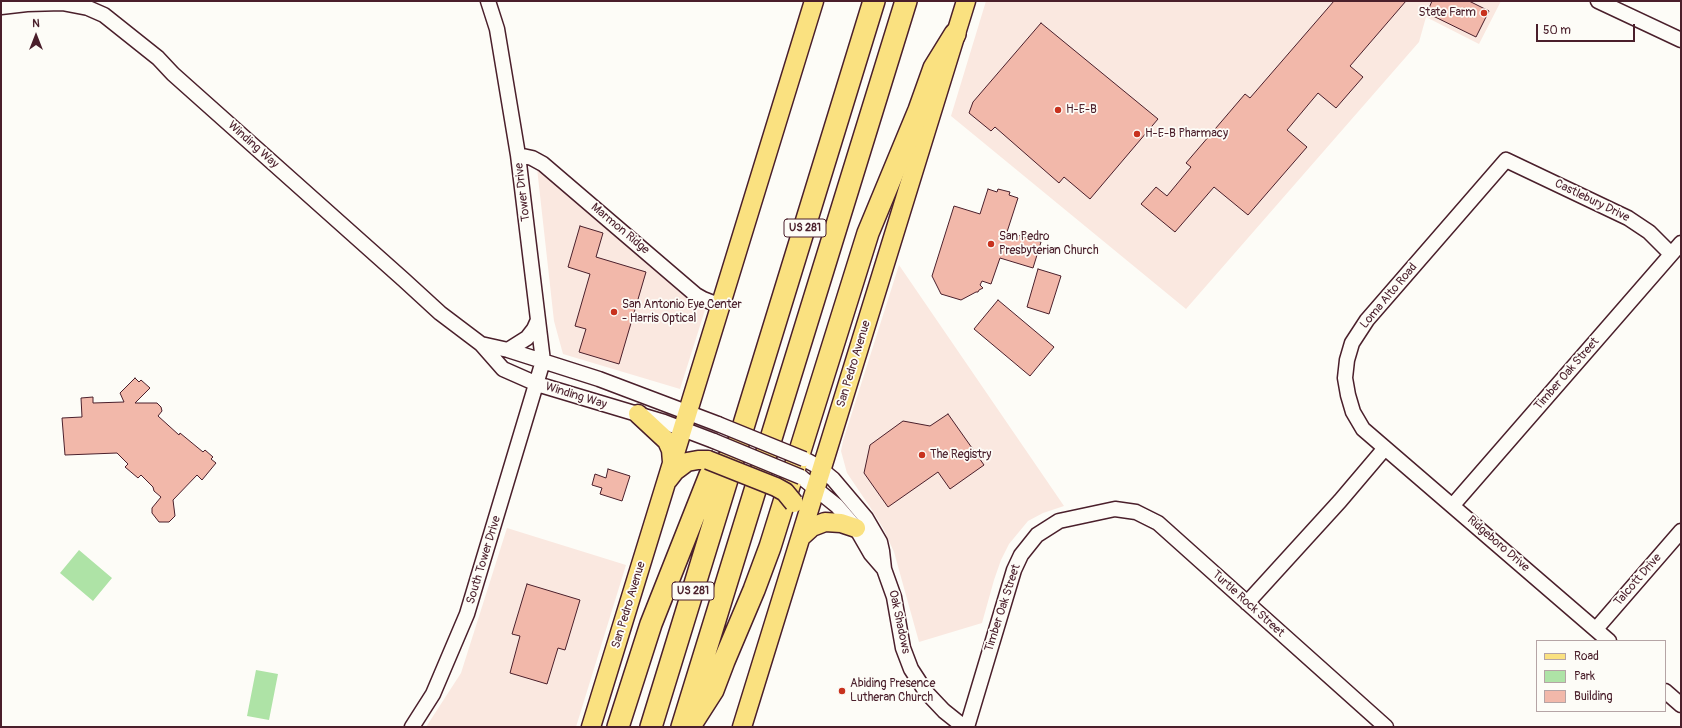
<!DOCTYPE html>
<style>
body{margin:0}
#map{position:relative;width:1682px;height:728px;overflow:hidden;background:#fdfcf7;font-family:Pangolin,sans-serif}
canvas{display:block}
.frame{position:absolute;inset:0;border:2px solid #4a1f2b;pointer-events:none}
.legend{position:absolute;left:1536px;top:640px;width:130px;height:72px;box-sizing:border-box;background:#fdfcf7;border:1px solid #b5a4a5;margin:0;padding:5px 7px;list-style:none;font-size:12px;color:#4a1f2b}
.legend li{display:flex;align-items:center;gap:8px;height:20px}
.legend b{width:20px;border:1px solid #b5a4a5}
.north{position:absolute;left:16px;top:16px;width:40px;height:40px;-webkit-text-stroke:3px #fdfcf7;paint-order:stroke;rotate:0deg;font-size:11px;font-weight:700;line-height:16px;text-align:center;color:#4a1f2b}
.north::after{content:'';display:block;margin:auto;width:14px;height:18px;background:#4a1f2b;clip-path:polygon(50% 0,100% 100%,50% 72%,0 100%)}
.scale{position:absolute;left:1536px;top:24px;width:99px;height:18px;box-sizing:border-box;border:2px solid #4a1f2b;border-top:0;padding-left:5px;font-size:12px;line-height:14px;white-space:nowrap;color:#4a1f2b;-webkit-text-stroke:3px #fdfcf7;paint-order:stroke}
</style>
<div id="map">
<canvas width="1682" height="728"></canvas>
<div class="frame"></div>
<ul class="legend">
<li><b style="height:5px;background:#fae180"></b>Road</li>
<li><b style="height:11px;background:#aee3a6"></b>Park</li>
<li><b style="height:11px;background:#f2b8aa"></b>Building</li>
</ul>
<div class="north">N</div>
<div class="scale">50 m</div>
</div>
<script>
const ctx = document.querySelector('canvas').getContext('2d');
ctx.lineJoin = 'round';
function fill(path, color) {
  ctx.fillStyle = color;
  ctx.fill(path, 'evenodd');
}
function toPath(rows) {
  const path = new Path2D();
  for (const r of rows) {
    path.moveTo(r[0], r[1]);
    for (let i = 2; i < r.length; i += 2) path.lineTo(r[i], r[i + 1]);
  }
  return path;
}
function stroke(path, color, width, dash) {
  ctx.strokeStyle = color;
  ctx.lineWidth = width;
  ctx.lineCap = dash ? 'butt' : 'round';
  ctx.setLineDash(dash || []);
  ctx.stroke(path);
}
function label(font, color, halo, rows, align = 'center') {
  ctx.font = font + ' Pangolin,sans-serif';
  ctx.lineWidth = 3.5;
  ctx.setLineDash([]);
  ctx.textBaseline = 'middle';
  ctx.strokeStyle = halo;
  ctx.fillStyle = color;
  for (const [text, x, y, turn = 0] of rows) {
    ctx.save();
    ctx.translate(x, y);
    ctx.rotate((+turn || 0) * Math.PI / 180);
    ctx.textAlign = isNaN(turn) ? turn : align;
    if (halo) ctx.strokeText(text, 0, 0);
    ctx.fillText(text, 0, 0);
    ctx.restore();
  }
}
const built = toPath([
 [986,1,1501,1,1479,44,1426,17,1419,42,1186,309,951,116],
 [537,168,705,310,680,389,563,354,554,321],
 [899,265,1064,506,1043,513,1028,521,1009,544,1001,560,994,580,982,623,919,642,894,552,883,528,870,507,847,473,841,451,843,441],
 [507,528,626,565,576,727,426,727,461,673]
]);
const green = toPath([
 [79,550,112,578,93,601,60,573],
 [256,670,278,674,269,720,247,716]
]);
const building = toPath([
 [1334,1,1406,1,1350,66,1363,77,1336,108,1318,93,1287,130,1307,147,1248,215,1214,187,1175,232,1141,204,1156,187,1167,196,1191,167,1186,163,1245,94,1250,98,1334,1],
 [1432,1,1469,1,1489,11,1476,37,1427,13,1432,1],
 [1041,23,1158,119,1090,199,1064,177,1059,183,995,127,991,131,969,113,973,102,1041,23],
 [988,189,997,192,998,189,1010,192,1009,195,1018,198,1007,232,1041,242,1033,268,1000,258,991,284,982,281,980,285,983,288,979,290,978,292,976,292,961,300,941,294,932,276,954,206,980,214,988,189],
 [580,226,603,233,596,257,646,272,619,364,579,352,586,329,575,326,590,274,568,267,580,226],
 [1038,269,1061,276,1049,314,1027,307,1038,269],
 [998,300,1054,347,1030,376,974,329,998,300],
 [135,378,139,382,141,380,150,388,135,403,157,403,161,407,162,411,158,416,179,435,180,433,203,452,205,450,213,457,211,459,216,463,202,480,197,475,173,500,175,516,169,522,159,522,152,513,152,508,161,497,154,491,153,487,141,475,138,478,125,467,128,464,117,453,65,455,62,418,82,417,81,398,93,397,93,403,124,402,120,393,135,378],
 [948,414,984,465,950,489,938,472,888,507,864,473,870,445,903,421,930,426,948,414],
 [608,469,630,476,622,501,600,494,602,488,592,485,595,474,606,478,608,469],
 [527,584,580,600,565,650,558,648,547,684,510,673,520,636,512,634,527,584]
]);
const minor = toPath([
 [1598,1,1681,40],
 [1,7,27,4,62,3,88,8,104,15,158,58,173,74,404,280,440,313,481,344,503,369,537,384,664,422,714,441],
 [518,155,532,158,543,164,696,295,703,299,721,306],
 [481,344,508,350,599,379,718,424],
 [508,350,527,338,534,329,538,320],
 [804,459,817,466,833,479,866,518,880,542,882,551,884,569],
 [801,477,837,506,856,528,871,554,884,569,894,597,903,648,911,669,926,692,944,711,964,727],
 [1453,505,1681,243],
 [1247,603,1340,501,1385,448],
 [1596,629,1681,531],
 [1609,641,1363,429,1353,412,1348,395,1345,378,1347,360,1352,343,1367,320,1506,160,1628,218,1649,232,1671,254],
 [1665,691,1681,705],
 [412,727,433,694,467,614,543,361,518,155,497,29,488,1],
 [967,727,1014,570,1021,555,1037,535,1059,521,1115,509,1136,512,1158,523,1386,727]
]);
const major = toPath([
 [638,414,667,441,671,450,672,462],
 [668,480,675,471,687,462,698,460,708,460],
 [801,537,812,527,825,522,841,523,856,528],
 [591,727,814,1],
 [742,727,966,1]
]);
const highway = toPath([
 [690,726,713,690,724,661,754,590,770,547,868,233,919,110,934,68,955,34],
 [618,727,651,624,710,475,735,454],
 [651,727,874,1],
 [682,727,906,1]
]);
const minorBridge = toPath([
 [718,424,804,459],
 [714,441,801,477]
]);
const majorBridge = toPath([
 [708,460,776,487,785,492,794,503]
]);
const markers = [
 [1484,13,4,"#c8321e"],
 [1058,110,4,"#c8321e"],
 [1137,134,4,"#c8321e"],
 [991,244,4,"#c8321e"],
 [614,312,4,"#c8321e"],
 [922,455,4,"#c8321e"],
 [842,691,4,"#c8321e"]
];
const shields = [
 [805,228,42],
 [693,591,42]
];
const shieldNames = [
 ["US 281",805,228],
 ["US 281",693,591]
];
const poiNames = [
 ["State Farm",1476,13,"right"],
 ["H-E-B",1066,110],
 ["H-E-B Pharmacy",1145,134],
 ["San Pedro",999,237],
 ["Presbyterian Church",999,251],
 ["San Antonio Eye Center",622,305],
 ["- Harris Optical",622,319],
 ["The Registry",930,455],
 ["Abiding Presence",850,684],
 ["Lutheran Church",850,698]
];
const streetNames = [
 ["Winding Way",253,145,42],
 ["Tower Drive",523,192,-97],
 ["Castlebury Drive",1592,201,26],
 ["Marmon Ridge",620,229,40],
 ["Loma Alto Road",1389,296,-50],
 ["San Pedro Avenue",854,364,-73],
 ["Timber Oak Street",1567,374,-49],
 ["Winding Way",576,396,17],
 ["Ridgeboro Drive",1498,544,41],
 ["South Tower Drive",484,560,-73],
 ["Talcott Drive",1638,580,-49],
 ["Turtle Rock Street",1248,604,42],
 ["San Pedro Avenue",629,605,-73],
 ["Timber Oak Street",1003,608,-72],
 ["Oak Shadows",899,622,78]
];
fill(built, '#fae8e0');
fill(green, '#aee3a6');
fill(building, '#f2b8aa');
stroke(building, '#4a1f2b', 1);
stroke(minor, '#4a1f2b', 17);
stroke(major, '#4a1f2b', 21);
stroke(highway, '#4a1f2b', 24);
stroke(minor, '#fdfcf7', 14);
stroke(major, '#fae180', 18);
stroke(highway, '#fae180', 21);
stroke(minorBridge, '#4a1f2b', 17, []);
stroke(majorBridge, '#4a1f2b', 21, []);
stroke(minorBridge, '#fdfcf7', 14);
stroke(majorBridge, '#fae180', 18);
for (const [x, y, r, color] of markers) {
  const dot = new Path2D();
  dot.arc(x, y, r, 0, 2 * Math.PI);
  ctx.fillStyle = color;
  ctx.fill(dot);
  stroke(dot, '#fdfcf7', 1.5);
}
for (const [x, y, w] of shields) {
  const box = new Path2D();
  box.roundRect(x - w / 2, y - 9, w, 18, 3);
  ctx.fillStyle = '#fdfcf7';
  ctx.fill(box);
  stroke(box, '#4a1f2b', 1);
}
label('bold 11px', '#4a1f2b', null, shieldNames);
label('12px', '#4a1f2b', '#fdfcf7', poiNames, 'left');
label('12px', '#4a1f2b', '#fdfcf7', streetNames);
</script>
